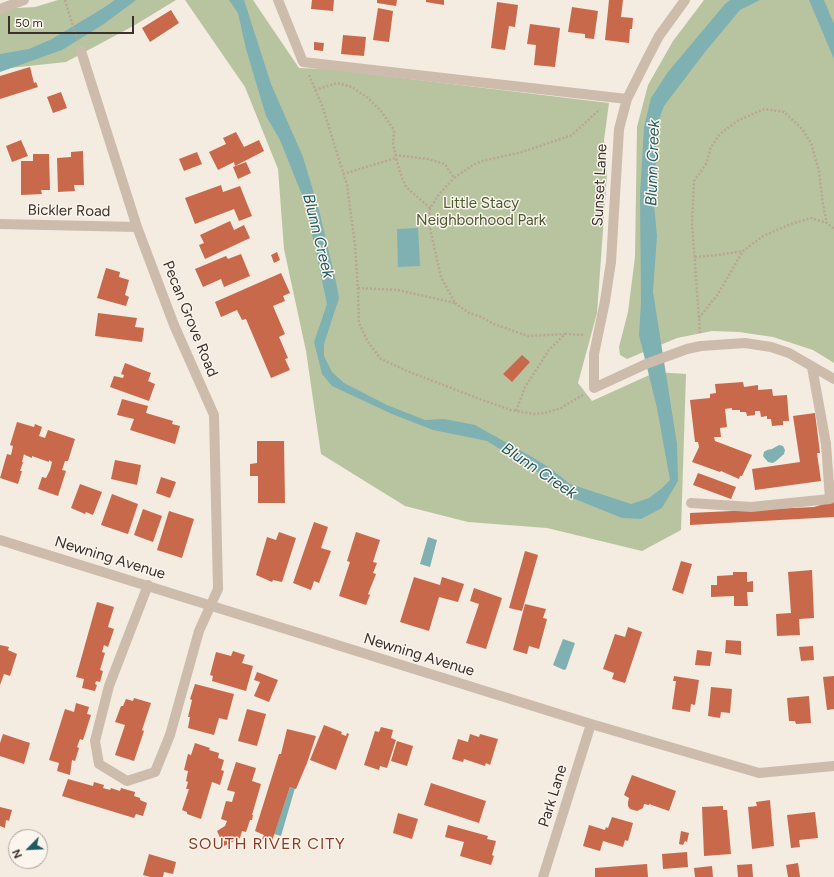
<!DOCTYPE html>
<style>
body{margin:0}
#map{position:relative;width:834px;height:877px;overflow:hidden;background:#f4ebe1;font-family:Figtree,sans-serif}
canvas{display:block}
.north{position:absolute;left:8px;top:829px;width:40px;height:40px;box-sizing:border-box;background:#fbf5ee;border:1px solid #aea6a0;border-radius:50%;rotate:246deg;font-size:11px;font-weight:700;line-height:16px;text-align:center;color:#3b302b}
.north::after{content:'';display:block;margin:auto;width:14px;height:18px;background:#1f5a5e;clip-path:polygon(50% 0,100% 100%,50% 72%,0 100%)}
.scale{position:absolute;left:8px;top:16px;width:126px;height:18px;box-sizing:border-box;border:2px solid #3b302b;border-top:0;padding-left:5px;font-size:12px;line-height:14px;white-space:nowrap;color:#3b302b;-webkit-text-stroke:3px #fbf5ee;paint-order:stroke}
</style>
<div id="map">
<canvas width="834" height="877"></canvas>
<div class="north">N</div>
<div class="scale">50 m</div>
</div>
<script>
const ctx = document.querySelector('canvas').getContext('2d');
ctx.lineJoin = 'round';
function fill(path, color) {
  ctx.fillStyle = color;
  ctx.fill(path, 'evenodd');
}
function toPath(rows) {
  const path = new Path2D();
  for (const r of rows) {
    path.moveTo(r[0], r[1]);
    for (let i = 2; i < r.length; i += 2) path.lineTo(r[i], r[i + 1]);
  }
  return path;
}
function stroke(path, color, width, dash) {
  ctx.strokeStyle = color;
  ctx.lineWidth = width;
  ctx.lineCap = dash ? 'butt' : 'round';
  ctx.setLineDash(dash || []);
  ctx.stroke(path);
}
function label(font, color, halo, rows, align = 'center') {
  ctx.font = font + ' Figtree,sans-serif';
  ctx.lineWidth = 3;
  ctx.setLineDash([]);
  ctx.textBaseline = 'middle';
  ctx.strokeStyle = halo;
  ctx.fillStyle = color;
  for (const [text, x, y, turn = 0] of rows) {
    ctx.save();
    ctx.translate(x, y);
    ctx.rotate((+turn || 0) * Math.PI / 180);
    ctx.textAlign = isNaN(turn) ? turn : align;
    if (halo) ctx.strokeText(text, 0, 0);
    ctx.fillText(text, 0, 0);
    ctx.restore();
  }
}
const green = toPath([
 [58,0,176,0,135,25,66,62,0,69,0,9,35,7],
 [185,0,253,0,299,68,327,69,609,103,604,140,607,175,597,313,578,383,592,401,656,372,686,374,681,530,642,551,547,528,468,522,405,506,321,454,306,351,284,249,278,169,245,87],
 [704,0,834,0,834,363,813,350,773,337,739,332,712,331,677,338,627,359,620,355,619,347,628,312,635,257,637,127,648,85,673,41]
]);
const water = toPath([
 [115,0,136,0,104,24,62,50,0,72,0,54,29,49,52,39,105,7],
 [229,0,244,0,271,84,303,157,319,210,336,282,339,298,324,344,324,356,332,372,344,383,387,405,425,420,444,419,475,425,532,457,550,468,570,484,631,504,649,498,661,489,670,480,657,408,639,335,641,302,640,194,644,127,651,98,668,72,725,4,730,0,760,0,740,10,705,52,664,106,657,125,654,204,657,236,653,292,677,444,678,481,662,508,641,519,622,518,565,495,551,485,537,472,487,441,433,430,392,414,332,386,322,374,314,342,327,304,306,205,280,140,266,116,246,49,238,13],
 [809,0,824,0,834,24,834,59],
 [418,228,420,266,398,267,397,229],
 [779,445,783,446,785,450,784,454,776,461,773,463,768,462,763,456,764,452,767,450,772,449],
 [428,537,437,540,430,567,420,564],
 [563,639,575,643,566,669,564,670,553,665],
 [290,787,295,788,281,836,274,834]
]);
const building = toPath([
 [312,0,334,0,333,11,311,9],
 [377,0,397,0,396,6,377,3],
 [426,0,444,0,444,5,426,2],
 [609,0,623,0,621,17,633,18,632,29,630,29,629,43,605,40],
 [497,2,518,5,515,27,509,26,505,50,491,48],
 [572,7,598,11,594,39,585,38,585,34,568,32],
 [378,8,393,11,389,42,373,40],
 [171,10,179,23,150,42,142,28],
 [530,24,560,28,555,67,534,65,536,45,527,44],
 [343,35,366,37,364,56,341,54],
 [314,42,324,43,323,51,314,50],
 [30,67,34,83,36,82,38,87,0,99,0,76],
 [61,92,67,108,53,113,47,97],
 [236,132,244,147,259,140,264,151,235,166,234,162,218,170,209,152,226,144,223,138],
 [21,140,28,156,12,162,6,146],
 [83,151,84,185,74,185,75,191,58,192,57,158,71,157,71,152],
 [197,152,202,164,184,171,179,159],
 [33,154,49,154,50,190,41,190,42,194,21,195,21,161,33,161],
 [246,162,251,173,238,179,233,167],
 [221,185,223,192,240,186,252,216,239,221,234,209,195,224,185,198],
 [230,221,234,230,244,225,250,238,205,259,199,245,204,243,200,235],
 [277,252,280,260,274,263,271,255],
 [241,254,250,276,224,287,221,279,203,287,195,269,226,256,228,259],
 [106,268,120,272,119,277,129,280,125,295,129,297,126,306,97,298],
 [281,273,290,293,283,296,285,301,273,306,285,334,279,337,288,358,285,359,290,370,271,378,246,319,242,320,237,310,221,317,215,302],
 [98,313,137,318,135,327,144,328,142,342,95,336],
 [522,355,530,362,512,382,503,374],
 [125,363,151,373,148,381,155,384,149,401,110,387,114,376,123,378,124,375,121,374],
 [743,382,744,387,758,385,758,390,772,389,773,396,787,395,789,421,783,421,783,425,772,426,771,419,767,419,767,416,761,417,760,411,755,411,755,415,747,416,746,412,740,412,740,410,732,410,732,408,725,409,727,427,720,428,721,437,714,437,715,441,752,455,742,476,740,476,739,479,721,471,720,472,692,462,699,447,698,442,695,442,690,400,710,398,710,394,716,393,715,384],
 [122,399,148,406,146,413,173,421,172,424,180,426,175,444,130,430,134,419,117,415],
 [815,413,820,453,817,453,821,481,755,490,752,469,800,462,793,416],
 [17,422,34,427,35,424,42,427,39,436,45,438,48,430,75,439,68,461,65,461,62,470,66,471,58,496,38,489,42,477,46,478,50,470,52,462,49,460,49,462,32,456,32,458,25,455,24,454,22,462,23,462,20,471,22,471,18,484,0,478,7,454,11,455,13,446,10,445],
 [257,441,284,441,285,503,258,503,258,476,250,476,250,464,257,463],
 [115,460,141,465,137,485,111,479],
 [698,473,736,487,731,499,693,485],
 [161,477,176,482,170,498,156,493],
 [80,484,102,492,93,515,86,512,85,514,71,508],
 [112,494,138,504,128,534,101,525],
 [834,501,834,517,690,525,690,513,814,507],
 [143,509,162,516,153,542,134,535],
 [169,511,194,519,182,558,157,550],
 [314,522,328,527,321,548,331,551,319,583,314,581,311,590,293,583],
 [279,532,296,538,282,582,273,580,272,582,256,575,267,537,276,540],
 [356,532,380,540,373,562,377,563,373,573,376,574,368,594,370,595,366,605,339,596,350,562,347,561],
 [525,551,538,555,522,611,509,608],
 [681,561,692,564,683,594,672,590],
 [812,570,814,618,799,619,800,635,777,636,776,614,791,613,788,572],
 [733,572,747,572,747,582,753,581,753,592,747,592,748,606,734,606,734,596,711,597,711,585,717,585,717,576,733,575],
 [414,577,440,585,442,577,464,584,458,602,439,597,429,631,400,622],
 [474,588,502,598,486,649,466,643,479,604,470,601],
 [97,602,114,607,108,627,114,629,108,647,104,645,102,652,105,653,100,670,103,671,100,682,96,681,95,684,97,685,95,691,82,688,84,679,76,677],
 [525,604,546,609,543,618,547,619,539,649,529,646,527,654,513,650],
 [628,627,642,632,625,683,612,679,614,673,603,669,615,634,625,637],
 [726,640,741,641,741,655,725,653],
 [0,645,9,647,8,650,17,654,10,676,4,674,0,685],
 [813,646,814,660,801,661,799,647],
 [697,650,712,652,710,666,695,665],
 [233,651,245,655,242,663,253,666,246,691,212,681,213,676,210,675,216,652,231,656],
 [257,672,278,680,269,702,254,696,260,682,254,680],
 [674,676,699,680,695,705,691,704,690,712,672,709,676,681,673,681],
 [834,676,834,709,827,710,823,677],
 [195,684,234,694,227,720,219,718,214,735,188,728,190,717,188,717,192,700,190,699],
 [711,687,732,689,730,713,721,712,720,718,708,716],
 [809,696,811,723,796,724,795,721,789,721,787,698],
 [134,698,151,703,142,730,144,731,134,761,115,755,125,725,115,722,121,706,123,706,126,699,133,701],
 [76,703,89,707,87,714,91,715,83,740,80,739,77,747,79,748,75,761,72,760,70,775,57,771,59,763,49,760,65,709,74,712],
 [247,709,266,714,257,746,238,741],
 [324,725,342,732,341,734,346,736,347,733,349,734,336,770,310,760],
 [381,727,393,730,391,738,396,740,387,768,380,766,379,770,364,765,375,731,379,732],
 [287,729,316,736,307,763,296,789,290,787,272,841,262,839,264,835,255,831,279,754,281,754],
 [3,734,30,743,24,764,0,756,0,743],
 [470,734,479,737,480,734,498,739,490,765,486,763,485,766,464,759,463,762,452,759,458,739,468,742],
 [397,741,413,746,407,766,391,761],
 [195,743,210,748,209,750,219,753,218,758,224,760,221,770,224,771,220,785,212,782,201,819,187,814,187,812,182,810,189,789,186,789,188,782,186,781,188,771,184,770,188,754,191,755],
 [236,762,256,768,252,781,261,784,252,815,253,815,252,820,250,820,246,832,242,831,240,838,224,846,217,831,225,826,227,821,221,819,226,801,232,802,235,792,227,790],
 [632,775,676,791,669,811,649,804,649,805,644,804,643,808,637,811,630,809,628,806,628,802,629,798,624,795],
 [68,779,93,786,94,782,104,785,103,788,110,790,111,788,120,791,121,788,135,792,134,796,140,798,140,800,147,803,143,816,136,814,134,818,62,796],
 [431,783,486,801,479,823,424,805],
 [770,800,774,846,752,849,748,807,757,806,756,802],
 [723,806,723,810,727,810,731,854,704,856,702,807],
 [0,807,12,810,9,821,6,820,5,828,0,826],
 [815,812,818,838,799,840,800,847,791,848,787,815],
 [398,813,418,819,412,839,393,833],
 [612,817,633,823,628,841,625,840,623,847,603,841,600,851,583,846,589,825,605,830,606,827,608,828],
 [448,825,488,836,487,839,496,841,492,855,494,856,491,865,460,856,464,842,445,837],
 [681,831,689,833,687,842,685,841,683,845,679,844],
 [40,849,44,851,42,860,40,859],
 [687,852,688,867,663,869,662,854],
 [149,854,176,862,173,874,164,872,163,877,150,877,143,875],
 [798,863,800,877,788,877,786,865],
 [647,864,648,877,595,877,595,868],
 [752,864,753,877,738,877,737,865],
 [712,866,713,877,695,877,694,868]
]);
const path = toPath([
 [65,0,77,39],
 [309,75,323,108,347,185,355,245,358,290,359,323,368,342,381,359,407,371,485,401,511,410,533,414,545,413,561,408,584,394],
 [315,90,337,83,352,87,368,98,381,111,394,130,393,144,396,157],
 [395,155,428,159,445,164,454,178,473,165,482,161,522,152,572,135,600,109],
 [343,174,396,158,402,178,406,187,430,208,440,193,454,178],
 [695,257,718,255,743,251,763,236,791,224,811,218,827,223,834,229],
 [358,288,398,290,455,303,441,277,429,224,430,208],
 [455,303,469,313,481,317,494,324,528,336,565,334,549,350,525,387,516,411],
 [699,318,718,294,743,251],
 [700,333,692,223,694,181,706,164,711,147,720,134,737,121,764,109,784,112,802,129,811,143,819,171,823,205,827,223],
 [565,334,585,335]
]);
const minor = toPath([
 [278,0,303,62,627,99],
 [685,0,659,36,646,61,627,99,619,129,611,262,605,301,594,354,594,388,646,364,687,349,701,346,745,343,771,347,789,353,834,379],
 [0,9,24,0],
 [81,51,137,227,174,325,214,415,218,589,199,631,170,735,155,772,127,781,99,764,95,741,109,686,148,585],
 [0,224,137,227],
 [691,503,751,507,830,499,826,444,812,367],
 [0,540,591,724,759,773,834,766],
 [543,877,591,724]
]);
const streetNames = [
 ["Sunset Lane",600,185,-87],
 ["Bickler Road",69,211,1],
 ["Pecan Grove Road",190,319,68],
 ["Newning Avenue",110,558,17],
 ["Newning Avenue",419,655,17],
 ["Park Lane",553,796,-73]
];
const parkNames = [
 ["Little Stacy",481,204],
 ["Neighborhood Park",481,221]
];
const waterNames = [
 ["Blunn Creek",653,163,-88],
 ["Blunn Creek",318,236,76],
 ["Blunn Creek",539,471,34]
];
const neighbourhoodNames = [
 ["SOUTH RIVER CITY",267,844]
];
fill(green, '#b8c4a0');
fill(water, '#7fb0b2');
fill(building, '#c8694b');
stroke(path, '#b9a596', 2.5, [2, 2]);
stroke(minor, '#cdbbac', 10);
label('15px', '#3b302b', '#fbf5ee', streetNames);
label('15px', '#4a5a2e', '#fbf5ee', parkNames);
label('italic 16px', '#1f5a5e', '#fbf5ee', waterNames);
ctx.letterSpacing = '1px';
label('16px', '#8c3b22', '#fbf5ee', neighbourhoodNames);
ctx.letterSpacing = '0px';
</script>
